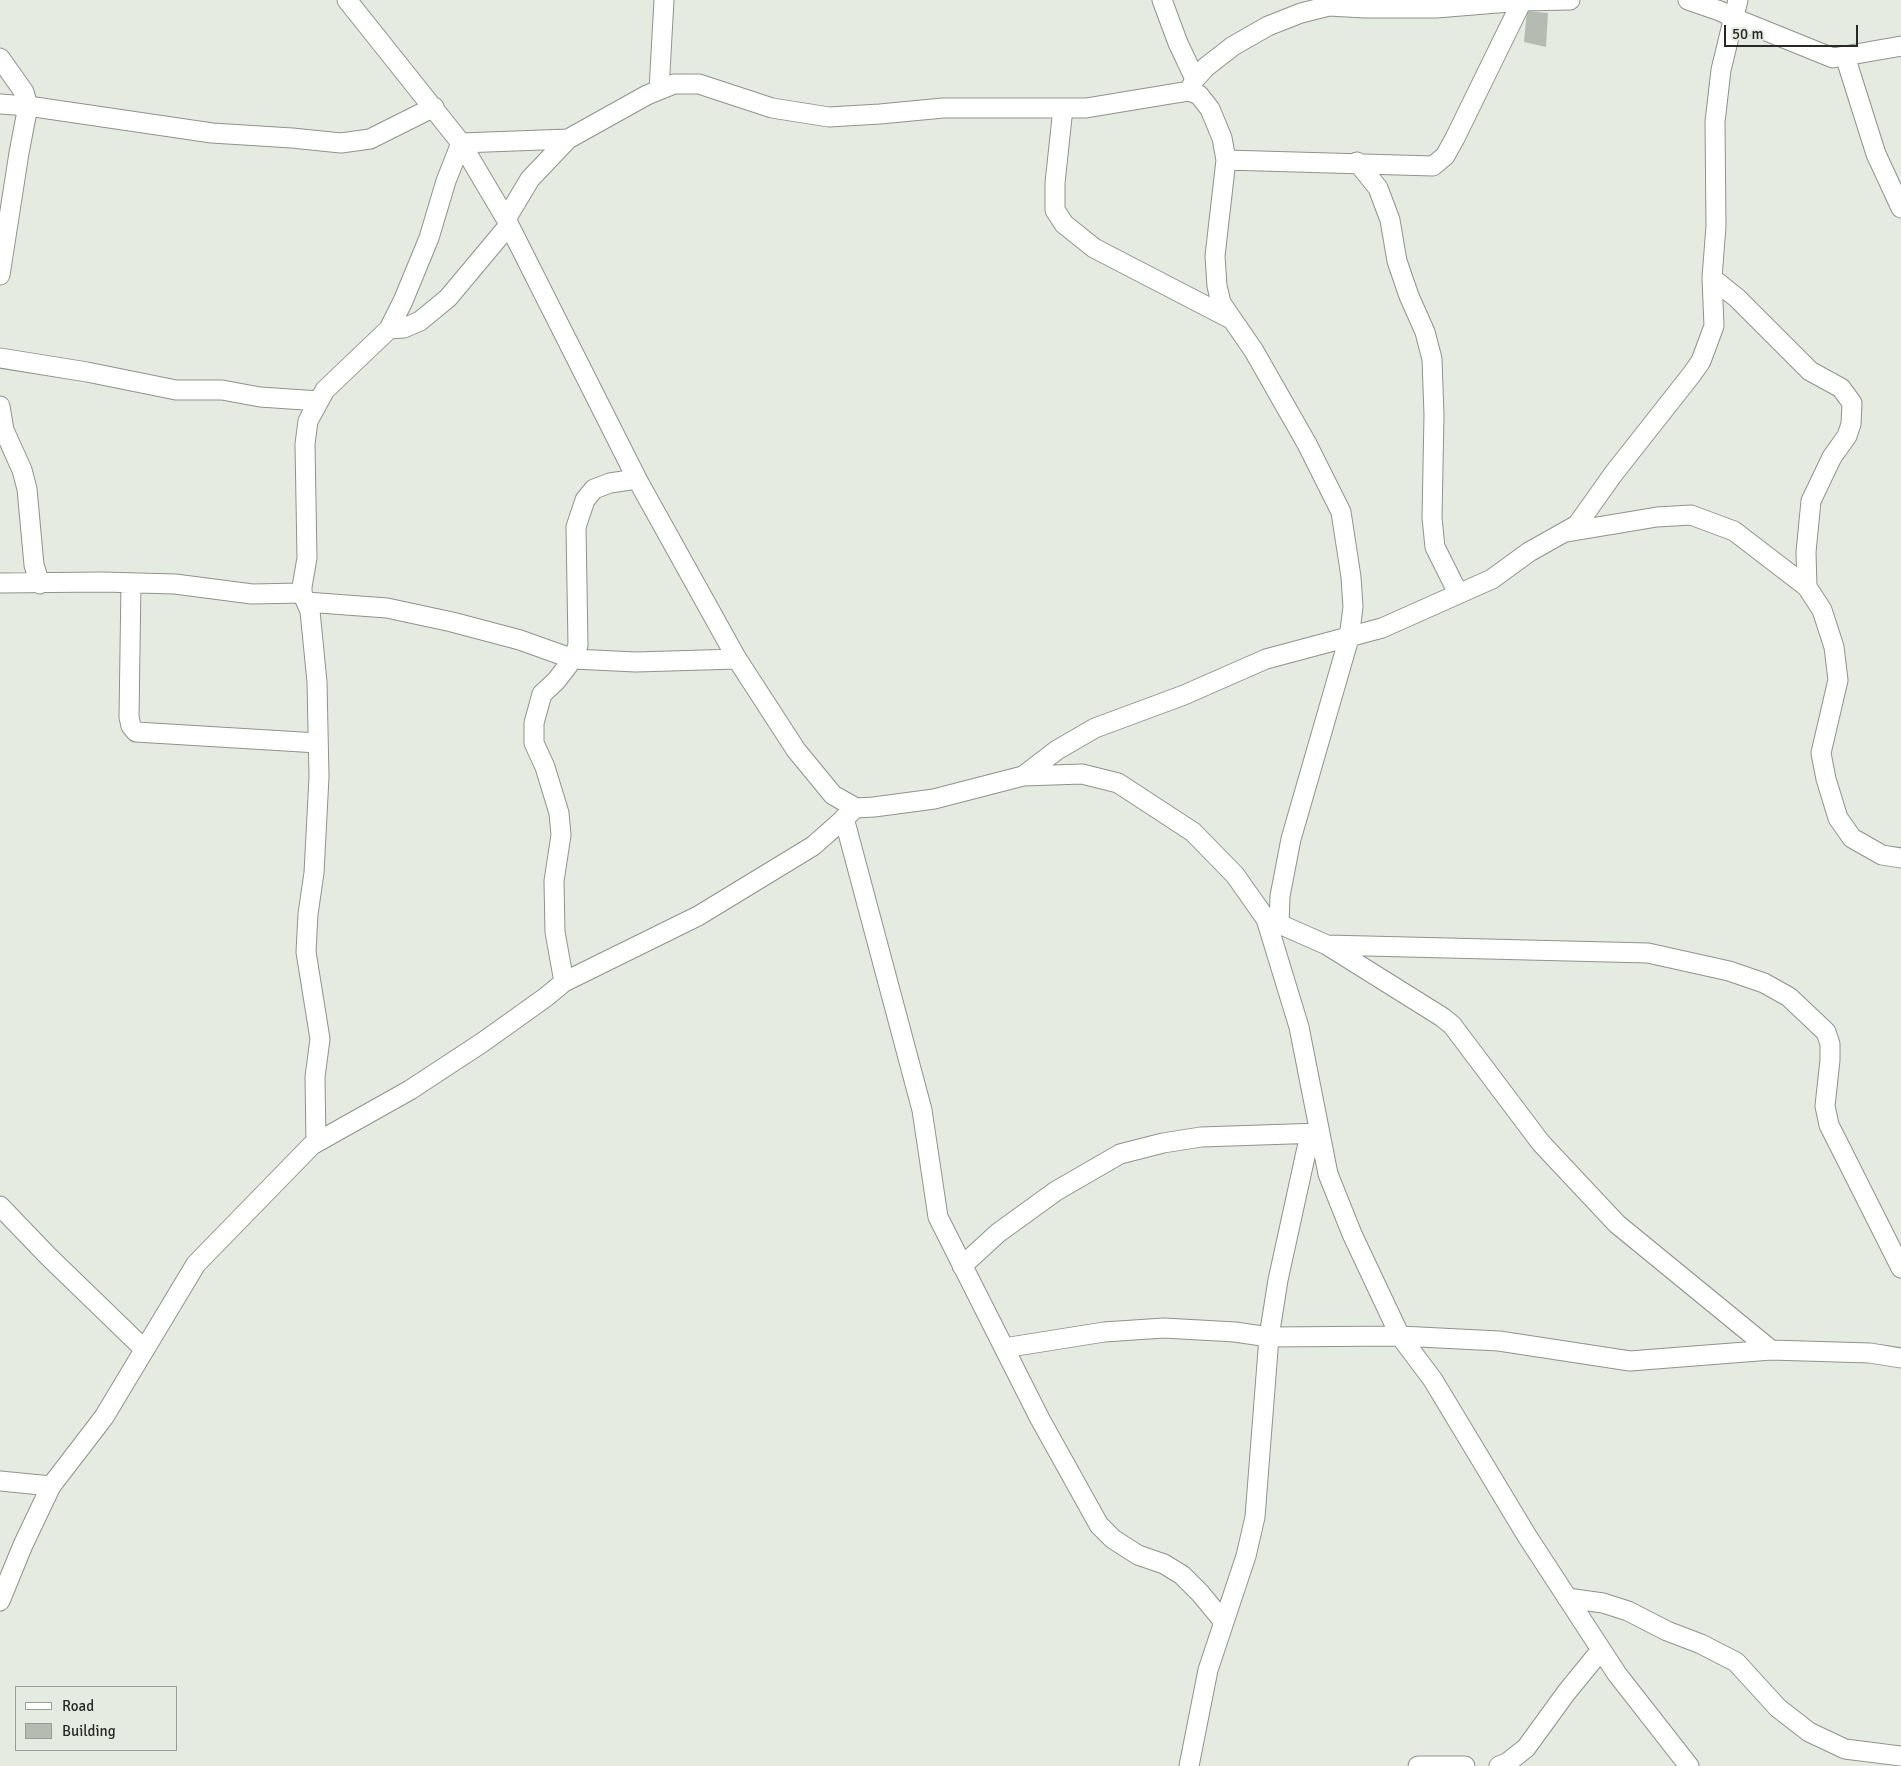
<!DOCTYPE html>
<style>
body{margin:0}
#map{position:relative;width:1901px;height:1766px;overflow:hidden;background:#e6ebe1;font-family:Signika,sans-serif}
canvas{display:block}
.legend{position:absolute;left:15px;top:1686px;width:162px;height:65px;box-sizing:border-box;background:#e6ebe1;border:1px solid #9a9d96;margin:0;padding:6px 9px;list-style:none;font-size:15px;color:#272925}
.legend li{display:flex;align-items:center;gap:10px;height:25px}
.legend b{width:25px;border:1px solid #9a9d96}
.scale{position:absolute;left:1724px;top:25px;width:134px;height:22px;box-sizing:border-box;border:2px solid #272925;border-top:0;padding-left:6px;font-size:15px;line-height:18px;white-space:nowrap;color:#272925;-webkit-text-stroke:4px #e6ebe1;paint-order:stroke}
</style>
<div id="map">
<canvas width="1901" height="1766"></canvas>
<ul class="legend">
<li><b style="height:6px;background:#fff"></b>Road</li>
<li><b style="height:14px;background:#b6bbb2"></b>Building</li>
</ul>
<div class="scale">50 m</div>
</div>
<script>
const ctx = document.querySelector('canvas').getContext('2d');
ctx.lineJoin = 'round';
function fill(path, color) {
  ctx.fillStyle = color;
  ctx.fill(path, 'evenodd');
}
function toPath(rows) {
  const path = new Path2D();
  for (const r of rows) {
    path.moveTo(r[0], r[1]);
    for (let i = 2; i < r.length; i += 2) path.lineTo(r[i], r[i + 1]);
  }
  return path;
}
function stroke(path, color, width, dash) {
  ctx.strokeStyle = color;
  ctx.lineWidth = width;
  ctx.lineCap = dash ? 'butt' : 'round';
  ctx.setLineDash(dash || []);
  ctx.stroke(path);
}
const building = toPath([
 [1527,11,1548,13,1546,47,1524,42]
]);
const minor = toPath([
 [347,0,461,143,506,219,637,479,737,659,796,750,833,795,856,808,874,807,934,799,1023,776,1082,774,1118,783,1193,832,1235,875,1266,919,1299,1027,1328,1174,1352,1234,1400,1336,1433,1380,1527,1536,1617,1674,1689,1766],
 [1162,0,1178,43,1195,79],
 [1688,0,1720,11,1734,18,1833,58,1901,46],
 [1845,56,1876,154,1901,208],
 [0,58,24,92,28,106,19,153,0,275],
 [659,90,664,0],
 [1189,91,1195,79,1206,67,1233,46,1268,26,1301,13,1329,6,1365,8,1436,8,1522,1,1570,0],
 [0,104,28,106,212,133,292,138,341,143,370,139,434,107],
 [1063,108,1055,183,1055,210,1064,224,1094,248,1231,319],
 [1226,160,1433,166,1445,156,1455,138,1522,1],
 [1357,162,1378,188,1390,220,1397,261,1409,296,1425,332,1432,359,1434,415,1432,518,1435,547,1458,593],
 [506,219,530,179,568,139,647,95,674,84,699,84,772,108,829,117,880,114,943,108,1086,108,1189,91,1199,95,1210,109,1222,138,1226,160,1215,256,1217,286,1221,303,1254,351,1307,444,1341,512,1351,577,1353,607,1349,638,1291,839,1280,896,1279,924],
 [1712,278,1737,298,1810,371,1841,388,1852,403,1851,424,1847,436,1832,457,1811,501,1806,552,1807,587],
 [389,329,404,328,420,321,448,298,509,225],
 [0,358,87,372,176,390,222,390,260,397,319,401],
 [0,406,4,430,22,470,27,489,34,565,40,584],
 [1567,532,1657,517,1691,515,1734,531,1807,587,1822,610,1834,647,1838,680,1821,753,1826,779,1838,818,1852,838,1882,855,1901,858],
 [0,583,103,582,175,584,252,594,302,593],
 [131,583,129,717,131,726,136,732,318,743],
 [306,602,387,608,452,622,520,640,573,659,636,662,737,659],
 [1023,776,1057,750,1095,728,1184,695,1266,659,1382,628,1492,579,1529,552,1577,525,1614,473,1692,374,1701,361,1714,326,1712,278,1716,226,1715,122,1721,70,1738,0],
 [844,818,922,1110,938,1217,1040,1419,1099,1525,1113,1539,1138,1555,1164,1564,1182,1575,1200,1593,1224,1622],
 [1268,919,1327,945,1442,1017,1452,1025,1541,1143,1617,1224,1771,1350],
 [1327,945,1648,953,1729,971,1764,983,1789,997,1826,1032,1830,1044,1830,1060,1825,1106,1829,1125,1901,1268],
 [564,982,555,932,554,881,561,835,559,813,545,767,534,743,534,723,542,694,556,681,573,659,578,645,576,527,585,500,594,489,610,483,637,479],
 [316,1143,315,1077,320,1039,306,952,308,914,314,873,319,777,317,682,310,611,302,593,302,587,307,558,305,444,308,421,325,390,389,329,403,301,429,238,446,181,461,143,568,139],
 [0,1206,48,1256,144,1349],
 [962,1266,998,1233,1056,1191,1120,1154,1163,1143,1201,1137,1320,1133],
 [1004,1348,1104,1332,1164,1328,1235,1332,1269,1337,1400,1336,1499,1341,1630,1361,1771,1350,1870,1353,1901,1358],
 [0,1481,51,1486],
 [1567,1598,1603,1603,1628,1611,1667,1631,1701,1644,1736,1662,1778,1708,1809,1732,1845,1749,1901,1756],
 [0,1601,23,1545,51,1486,104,1417,196,1264,312,1145,410,1090,483,1042,546,997,564,982,698,916,813,846,856,808],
 [1189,1766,1208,1670,1246,1556,1255,1517,1269,1337,1278,1280,1310,1134],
 [1418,1766,1465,1766],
 [1499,1766,1507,1763,1526,1748,1566,1693,1601,1650]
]);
fill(building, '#b6bbb2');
stroke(minor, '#8f938b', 21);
stroke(minor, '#fff', 19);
</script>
